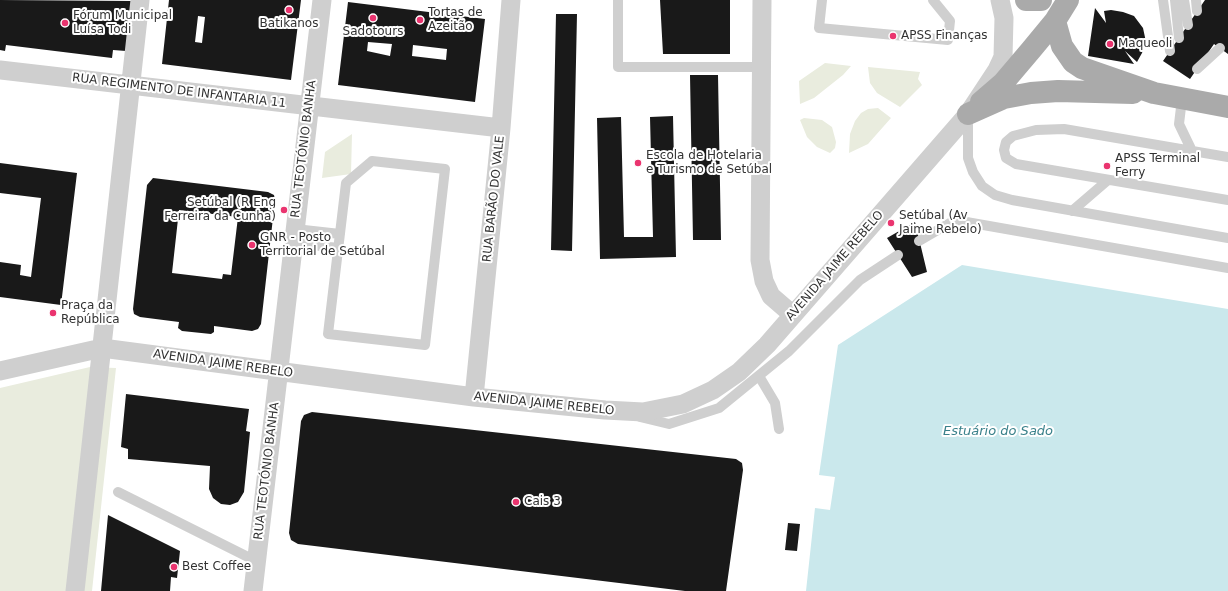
<!DOCTYPE html>
<meta charset="utf-8">
<style>
body{margin:0}
canvas{display:block;background:#fff}
</style>
<canvas width="1228" height="591"></canvas>
<script>
const ctx = document.querySelector('canvas').getContext('2d');
ctx.lineJoin = 'round';
function fill(path, color) {
  ctx.fillStyle = color;
  ctx.fill(path, 'evenodd');
}
function toPath(rows) {
  const path = new Path2D();
  for (const r of rows) {
    path.moveTo(r[0], r[1]);
    for (let i = 2; i < r.length; i += 2) path.lineTo(r[i], r[i + 1]);
  }
  return path;
}
function stroke(path, color, width, dash) {
  ctx.strokeStyle = color;
  ctx.lineWidth = width;
  ctx.lineCap = dash ? 'butt' : 'round';
  ctx.setLineDash(dash || []);
  ctx.stroke(path);
}
function label(font, color, halo, rows, align = 'center') {
  ctx.font = font + ' "DejaVu Sans",sans-serif';
  ctx.lineWidth = 4;
  ctx.setLineDash([]);
  ctx.textBaseline = 'middle';
  ctx.strokeStyle = halo;
  ctx.fillStyle = color;
  for (const [text, x, y, turn = 0] of rows) {
    ctx.save();
    ctx.translate(x, y);
    ctx.rotate((+turn || 0) * Math.PI / 180);
    ctx.textAlign = isNaN(turn) ? turn : align;
    if (halo) ctx.strokeText(text, 0, 0);
    ctx.fillText(text, 0, 0);
    ctx.restore();
  }
}
const green = toPath([
 [825,63,851,66,843,75,814,98,800,104,799,81],
 [868,67,920,72,918,79,922,85,900,107,877,93,870,83],
 [878,108,891,118,868,144,849,153,850,134,855,121,861,113,868,109],
 [804,118,822,120,832,127,836,142,835,148,830,153,817,147,807,137,800,120],
 [352,134,351,174,322,178,325,152],
 [90,367,116,368,92,591,0,591,0,388]
]);
const water = toPath([
 [962,265,1228,309,1228,591,806,591,815,508,830,510,835,477,819,475,838,345]
]);
const building = toPath([
 [0,0,132,1,126,51,113,50,112,58,6,45,5,51,0,50],
 [169,0,301,0,291,80,162,64],
 [198,16,205,17,202,43,195,42],
 [660,0,730,0,730,54,663,54],
 [1205,0,1228,0,1228,54,1214,44,1190,79,1163,61],
 [348,2,485,19,475,102,338,85],
 [368,42,392,44,390,56,367,51],
 [413,45,447,49,446,60,412,56],
 [1095,8,1106,23,1104,11,1111,10,1123,12,1134,16,1143,28,1146,42,1142,53,1137,62,1125,51,1134,64,1088,56],
 [556,14,577,14,572,251,551,250],
 [690,75,718,75,721,240,693,240],
 [673,116,676,257,600,259,597,118,621,117,624,237,653,237,650,117],
 [0,163,77,173,61,305,0,297,0,262,21,265,20,275,31,277,41,198,0,193],
 [153,178,268,192,274,195,275,200,261,324,258,329,252,331,214,326,214,332,211,334,182,331,178,328,179,322,140,317,134,314,133,309,147,185],
 [179,210,238,217,231,275,223,274,222,279,172,273],
 [915,222,927,272,912,277,887,238],
 [126,394,249,409,246,431,250,432,244,492,238,502,230,505,221,504,213,498,209,489,210,466,128,459,128,449,121,447],
 [312,412,736,459,742,463,743,470,726,591,685,591,298,544,291,540,289,533,301,421,304,415],
 [108,515,180,551,177,578,171,577,170,591,101,591],
 [788,523,800,524,797,551,785,550]
]);
const lane = toPath([
 [618,0,618,67,762,67],
 [822,0,819,28,948,40,950,21,933,0],
 [1163,0,1170,51],
 [1175,0,1179,38],
 [1184,0,1188,25],
 [1196,0,1197,11],
 [1197,69,1220,48],
 [1182,99,1179,124,1192,151],
 [968,117,968,158,973,172,982,186,995,195,1012,200,1228,238],
 [1228,157,1064,129,1036,130,1013,136,1006,142,1004,150,1006,158,1016,164,1228,200],
 [372,161,445,169,425,345,328,334,346,183,372,161],
 [1072,211,1108,180],
 [295,229,340,234],
 [919,241,955,220,1228,268],
 [294,243,338,248],
 [759,376,775,403,779,429],
 [640,417,669,424,719,408,789,351,860,280,898,255],
 [118,492,256,561]
]);
const street = toPath([
 [762,0,760,260,764,281,771,296,793,315],
 [0,70,501,128],
 [0,371,102,348,474,397,605,410,643,412,683,404,713,390,739,372,767,345,968,114,997,70,1003,57,1004,18,1000,0],
 [474,397,501,128,511,0],
 [75,591,140,0],
 [253,591,322,0]
]);
const primary = toPath([
 [1026,0,1041,0],
 [1055,21,1062,46,1073,62,1082,68,1154,93,1228,107],
 [981,102,1003,83,1031,50,1055,21,1068,0],
 [968,114,1004,98,1031,93,1058,91,1133,93]
]);
const markers = [
 [289,10,4,"#ea346f"],
 [373,18,4,"#ea346f"],
 [420,20,4,"#ea346f"],
 [65,23,4,"#ea346f"],
 [893,36,4,"#ea346f"],
 [1110,44,4,"#ea346f"],
 [638,163,4,"#ea346f"],
 [1107,166,4,"#ea346f"],
 [284,210,4,"#ea346f"],
 [891,223,4,"#ea346f"],
 [252,245,4,"#ea346f"],
 [53,313,4,"#ea346f"],
 [516,502,4,"#ea346f"],
 [174,567,4,"#ea346f"]
];
const poiNames = [
 ["Tortas de",428,13],
 ["Azeitão",428,27],
 ["Fórum Municipal",73,16],
 ["Luísa Todi",73,30],
 ["Batikanos",289,24,"center"],
 ["Sadotours",373,32,"center"],
 ["APSS Finanças",901,36],
 ["Maqueoli",1118,44],
 ["Escola de Hotelaria",646,156],
 ["e Turismo de Setúbal",646,170],
 ["APSS Terminal",1115,159],
 ["Ferry",1115,173],
 ["Setúbal (R Eng",276,203,"right"],
 ["Ferreira da Cunha)",276,217,"right"],
 ["Setúbal (Av",899,216],
 ["Jaime Rebelo)",899,230],
 ["GNR - Posto",260,238],
 ["Territorial de Setúbal",260,252],
 ["Praça da",61,306],
 ["República",61,320],
 ["Cais 3",524,502],
 ["Best Coffee",182,567]
];
const streetNames = [
 ["RUA REGIMENTO DE INFANTARIA 11",179,91,7],
 ["RUA TEOTÓNIO BANHA",304,149,-83],
 ["RUA BARÃO DO VALE",494,199,-84],
 ["AVENIDA JAIME REBELO",835,266,-49],
 ["AVENIDA JAIME REBELO",223,364,8],
 ["AVENIDA JAIME REBELO",544,404,6],
 ["RUA TEOTÓNIO BANHA",267,471,-83]
];
const waterNames = [
 ["Estuário do Sado",998,432]
];
fill(green, '#e9ecde');
fill(water, '#cae8ec');
fill(building, '#191919');
stroke(lane, '#cfcfcf', 10);
stroke(street, '#cfcfcf', 19);
stroke(primary, '#aaa', 22);
for (const [x, y, r, color] of markers) {
  const dot = new Path2D();
  dot.arc(x, y, r, 0, 2 * Math.PI);
  ctx.fillStyle = color;
  ctx.fill(dot);
  stroke(dot, '#fff', 1.5);
}
label('12px', '#323232', '#fff', poiNames, 'left');
label('12px', '#323232', '#fff', streetNames);
label('italic 13px', '#39808a', '#fff', waterNames);
</script>
